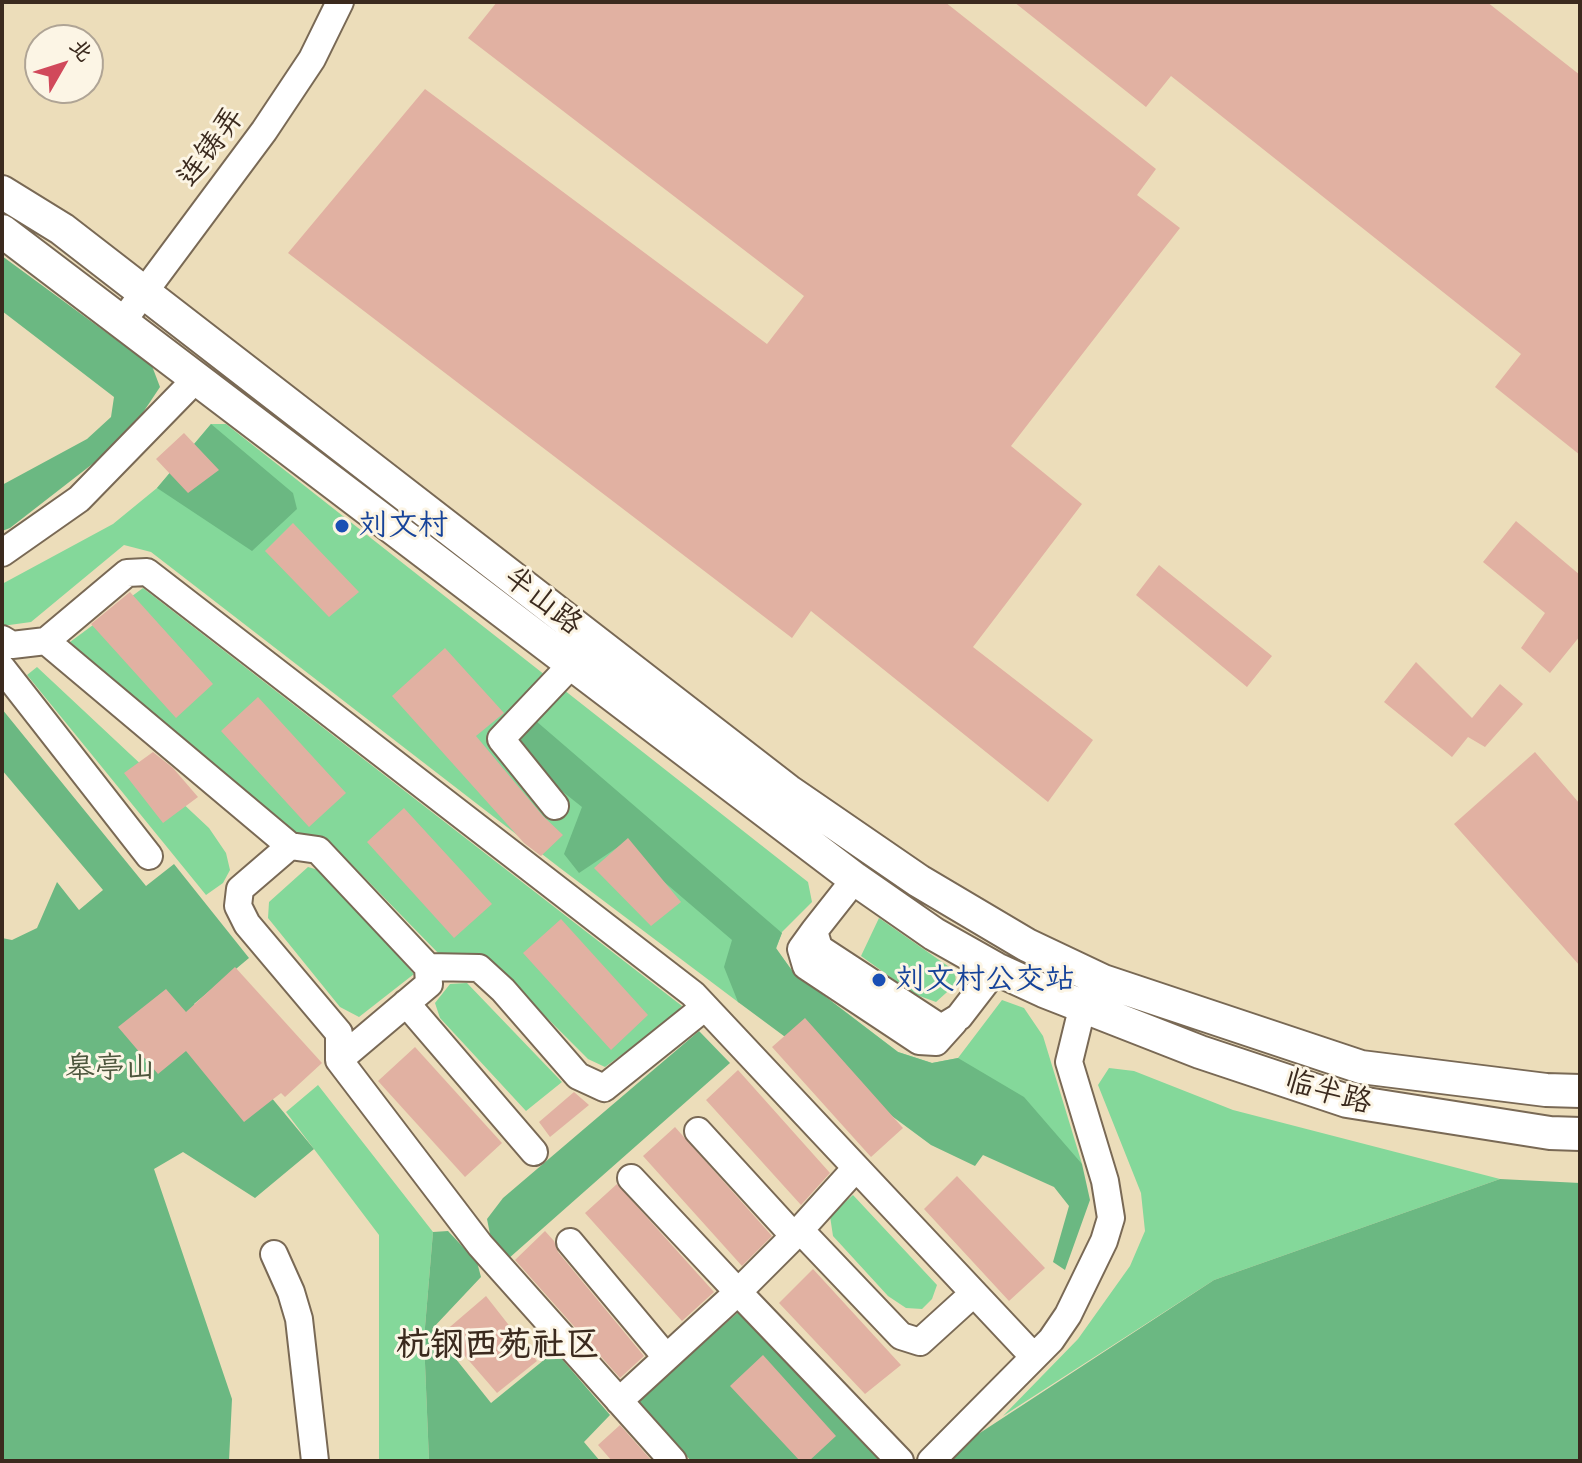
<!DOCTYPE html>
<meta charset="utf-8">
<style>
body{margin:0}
#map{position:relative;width:1582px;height:1463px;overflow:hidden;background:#ecddba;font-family:"Comic Neue","LXGW WenKai TC",sans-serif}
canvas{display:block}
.frame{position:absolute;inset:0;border:4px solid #3b2a1e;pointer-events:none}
.north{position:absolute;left:24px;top:24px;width:80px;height:80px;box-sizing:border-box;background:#fcf5e5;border:2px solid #afa495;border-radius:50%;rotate:51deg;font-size:22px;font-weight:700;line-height:32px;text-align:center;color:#3b2a1e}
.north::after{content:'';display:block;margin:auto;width:28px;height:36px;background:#d1495b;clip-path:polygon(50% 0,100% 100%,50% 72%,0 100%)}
</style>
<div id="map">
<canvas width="1582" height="1463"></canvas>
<div class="frame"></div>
<div class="north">北</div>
</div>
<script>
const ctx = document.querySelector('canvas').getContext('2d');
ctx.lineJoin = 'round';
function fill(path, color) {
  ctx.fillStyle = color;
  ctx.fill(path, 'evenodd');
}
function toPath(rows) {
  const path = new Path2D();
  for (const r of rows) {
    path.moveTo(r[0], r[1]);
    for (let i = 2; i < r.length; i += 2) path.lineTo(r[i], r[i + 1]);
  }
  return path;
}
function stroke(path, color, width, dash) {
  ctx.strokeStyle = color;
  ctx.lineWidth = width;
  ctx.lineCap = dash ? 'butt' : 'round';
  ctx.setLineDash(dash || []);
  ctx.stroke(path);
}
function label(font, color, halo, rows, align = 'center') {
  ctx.font = font + ' "Comic Neue","LXGW WenKai TC",sans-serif';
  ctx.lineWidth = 6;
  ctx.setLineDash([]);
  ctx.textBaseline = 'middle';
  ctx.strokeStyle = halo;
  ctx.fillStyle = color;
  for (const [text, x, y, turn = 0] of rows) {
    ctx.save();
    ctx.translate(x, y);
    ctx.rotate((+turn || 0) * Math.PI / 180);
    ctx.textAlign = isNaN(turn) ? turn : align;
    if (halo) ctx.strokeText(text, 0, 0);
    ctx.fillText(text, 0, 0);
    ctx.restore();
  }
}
const green = toPath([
 [211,424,226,424,808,882,812,902,782,932,776,949,793,972,898,1052,932,1063,958,1058,1002,1000,1024,1008,1043,1036,1082,1164,738,1002,560,868,151,552,124,545,31,622,2,626,2,584,113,524,157,488],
 [143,588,682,1006,671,1019,605,1067,588,1059,486,957,440,955,325,837,295,834,70,642],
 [37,667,209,828,226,853,230,870,223,883,206,895,27,675],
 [308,867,322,871,414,974,359,1017,340,1007,268,918,269,902],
 [879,918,955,971,956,984,936,1002,914,994,861,956],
 [467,983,562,1082,526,1111,440,1018,435,1003,450,984],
 [1109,1068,1134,1071,1233,1110,1500,1179,1214,1280,1003,1416,1078,1339,1130,1266,1145,1231,1141,1193,1098,1085],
 [318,1085,433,1232,424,1339,429,1461,379,1461,379,1235,286,1112],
 [853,1195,937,1285,932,1299,922,1309,906,1308,888,1296,833,1236,830,1216]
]);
const forest = toPath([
 [2,256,152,366,160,387,142,414,95,462,10,528,2,531,2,485,87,439,111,417,114,397,2,311],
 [211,424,293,493,297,509,252,551,157,488],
 [2,709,146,886,174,864,249,958,194,1004,314,1149,255,1198,183,1152,154,1169,232,1399,229,1461,2,1461,2,938,12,940,37,928,57,882,79,910,103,890,2,770],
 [536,721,782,933,776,948,793,972,898,1052,932,1063,958,1058,1024,1097,1082,1164,1090,1200,1065,1270,1053,1262,1069,1206,1054,1187,983,1155,975,1166,931,1145,738,1002,724,967,732,940,621,845,579,873,564,854,582,807,548,780,519,742],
 [699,1031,730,1063,508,1259,491,1239,487,1219,503,1198],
 [1500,1179,1580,1183,1580,1461,937,1461,1214,1280],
 [448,1231,477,1262,481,1277,432,1329,491,1403,555,1351,610,1415,584,1442,600,1461,429,1461,424,1339,433,1232],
 [743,1308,889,1461,691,1461,638,1401]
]);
const building = toPath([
 [497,2,945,2,1156,169,1137,195,1180,228,1011,446,1082,504,973,647,1093,740,1048,802,811,611,792,638,288,253,425,89,767,344,804,296,468,38],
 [1014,2,1487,2,1580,75,1580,455,1495,387,1521,354,1171,76,1146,107],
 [184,433,219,470,188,493,156,459],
 [1516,521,1580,575,1580,636,1550,673,1521,648,1545,613,1483,562],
 [293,523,359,592,329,617,265,551],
 [1159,565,1272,656,1247,687,1136,595],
 [130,592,213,684,176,718,91,624],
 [445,648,504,713,476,736,543,816,563,835,541,856,524,843,392,696],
 [1416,662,1472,718,1500,684,1523,704,1485,747,1468,737,1452,757,1384,702],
 [258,697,346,793,309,827,221,731],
 [153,752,173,768,198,797,163,823,124,773],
 [1535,752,1580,804,1580,966,1454,824],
 [404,808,492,904,454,938,367,842],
 [628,838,681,902,651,926,594,868],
 [561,919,648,1015,611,1050,523,953],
 [235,967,322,1063,285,1097,281,1093,244,1122,186,1051,158,1074,118,1027,166,989,186,1012],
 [805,1018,903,1128,871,1157,772,1047],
 [415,1047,502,1143,465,1177,378,1081],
 [738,1070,830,1173,801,1205,706,1100],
 [574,1092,589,1105,550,1137,539,1122],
 [675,1127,772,1236,742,1266,643,1156],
 [957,1176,1045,1268,1009,1301,924,1209],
 [617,1184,714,1292,682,1321,585,1213],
 [545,1231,554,1241,558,1252,644,1356,620,1378,515,1260],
 [813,1269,901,1365,865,1394,779,1303],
 [486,1296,537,1361,497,1393,444,1332],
 [763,1355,836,1436,809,1461,800,1461,730,1386],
 [620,1425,652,1461,612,1461,598,1445]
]);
const minor = toPath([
 [122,322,264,131,312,59,340,2],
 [2,553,79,499,196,379],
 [2,639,12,645,46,641,290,846,318,850,428,967,429,984,339,1060],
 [46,641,127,573,147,572,693,994,1034,1357],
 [2,668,149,856],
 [555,806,501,739,573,663],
 [290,846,240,889,238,906,247,924,339,1033,339,1060,480,1245,673,1461],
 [855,879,814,931,819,948,941,1028,959,1017,996,969],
 [814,931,801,949,806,966,919,1041,936,1042,954,1022],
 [428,967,479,968,503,990,578,1076,604,1088,705,1007],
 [406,1003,534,1152],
 [698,1131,794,1236],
 [856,1168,800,1230,901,1336,920,1342,974,1293],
 [800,1230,738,1292,900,1461],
 [570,1242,666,1357],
 [274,1254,291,1292,299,1319,315,1461],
 [619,1401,738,1292,631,1178],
 [931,1461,1051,1340,1068,1315,1104,1241,1111,1218,1105,1181,1069,1062,1079,1021,1095,993]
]);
const major = toPath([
 [2,192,62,229,788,791,919,881,1027,945,1103,981,1361,1067,1546,1090,1580,1091],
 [2,231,855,879,934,934,996,969,1044,991,1200,1052,1347,1101,1550,1133,1580,1134]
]);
const markers = [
 [342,526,8,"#1a4fb4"],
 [879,980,8,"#1a4fb4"]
];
const streetNames = [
 ["连铸弄",211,147,-54],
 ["半山路",543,601,38],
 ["临半路",1328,1092,16]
];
const transitNames = [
 ["刘文村",358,526],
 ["刘文村公交站",895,980]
];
const parkNames = [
 ["皋亭山",110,1069]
];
const quarterNames = [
 ["杭钢西苑社区",498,1345]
];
fill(green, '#84d89a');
fill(forest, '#6bb882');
fill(building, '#e1b1a2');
stroke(minor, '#796955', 30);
stroke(major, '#796955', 36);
stroke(minor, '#fff', 26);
stroke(major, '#fff', 32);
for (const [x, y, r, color] of markers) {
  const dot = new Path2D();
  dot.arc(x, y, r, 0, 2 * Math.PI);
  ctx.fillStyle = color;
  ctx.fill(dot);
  stroke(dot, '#fcf5e5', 3);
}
label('30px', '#3b2a1e', '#fcf5e5', streetNames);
label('30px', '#164399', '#fcf5e5', transitNames, 'left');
label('30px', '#4d563d', '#fcf5e5', parkNames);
label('bold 34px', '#3b2a1e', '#fcf5e5', quarterNames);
</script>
